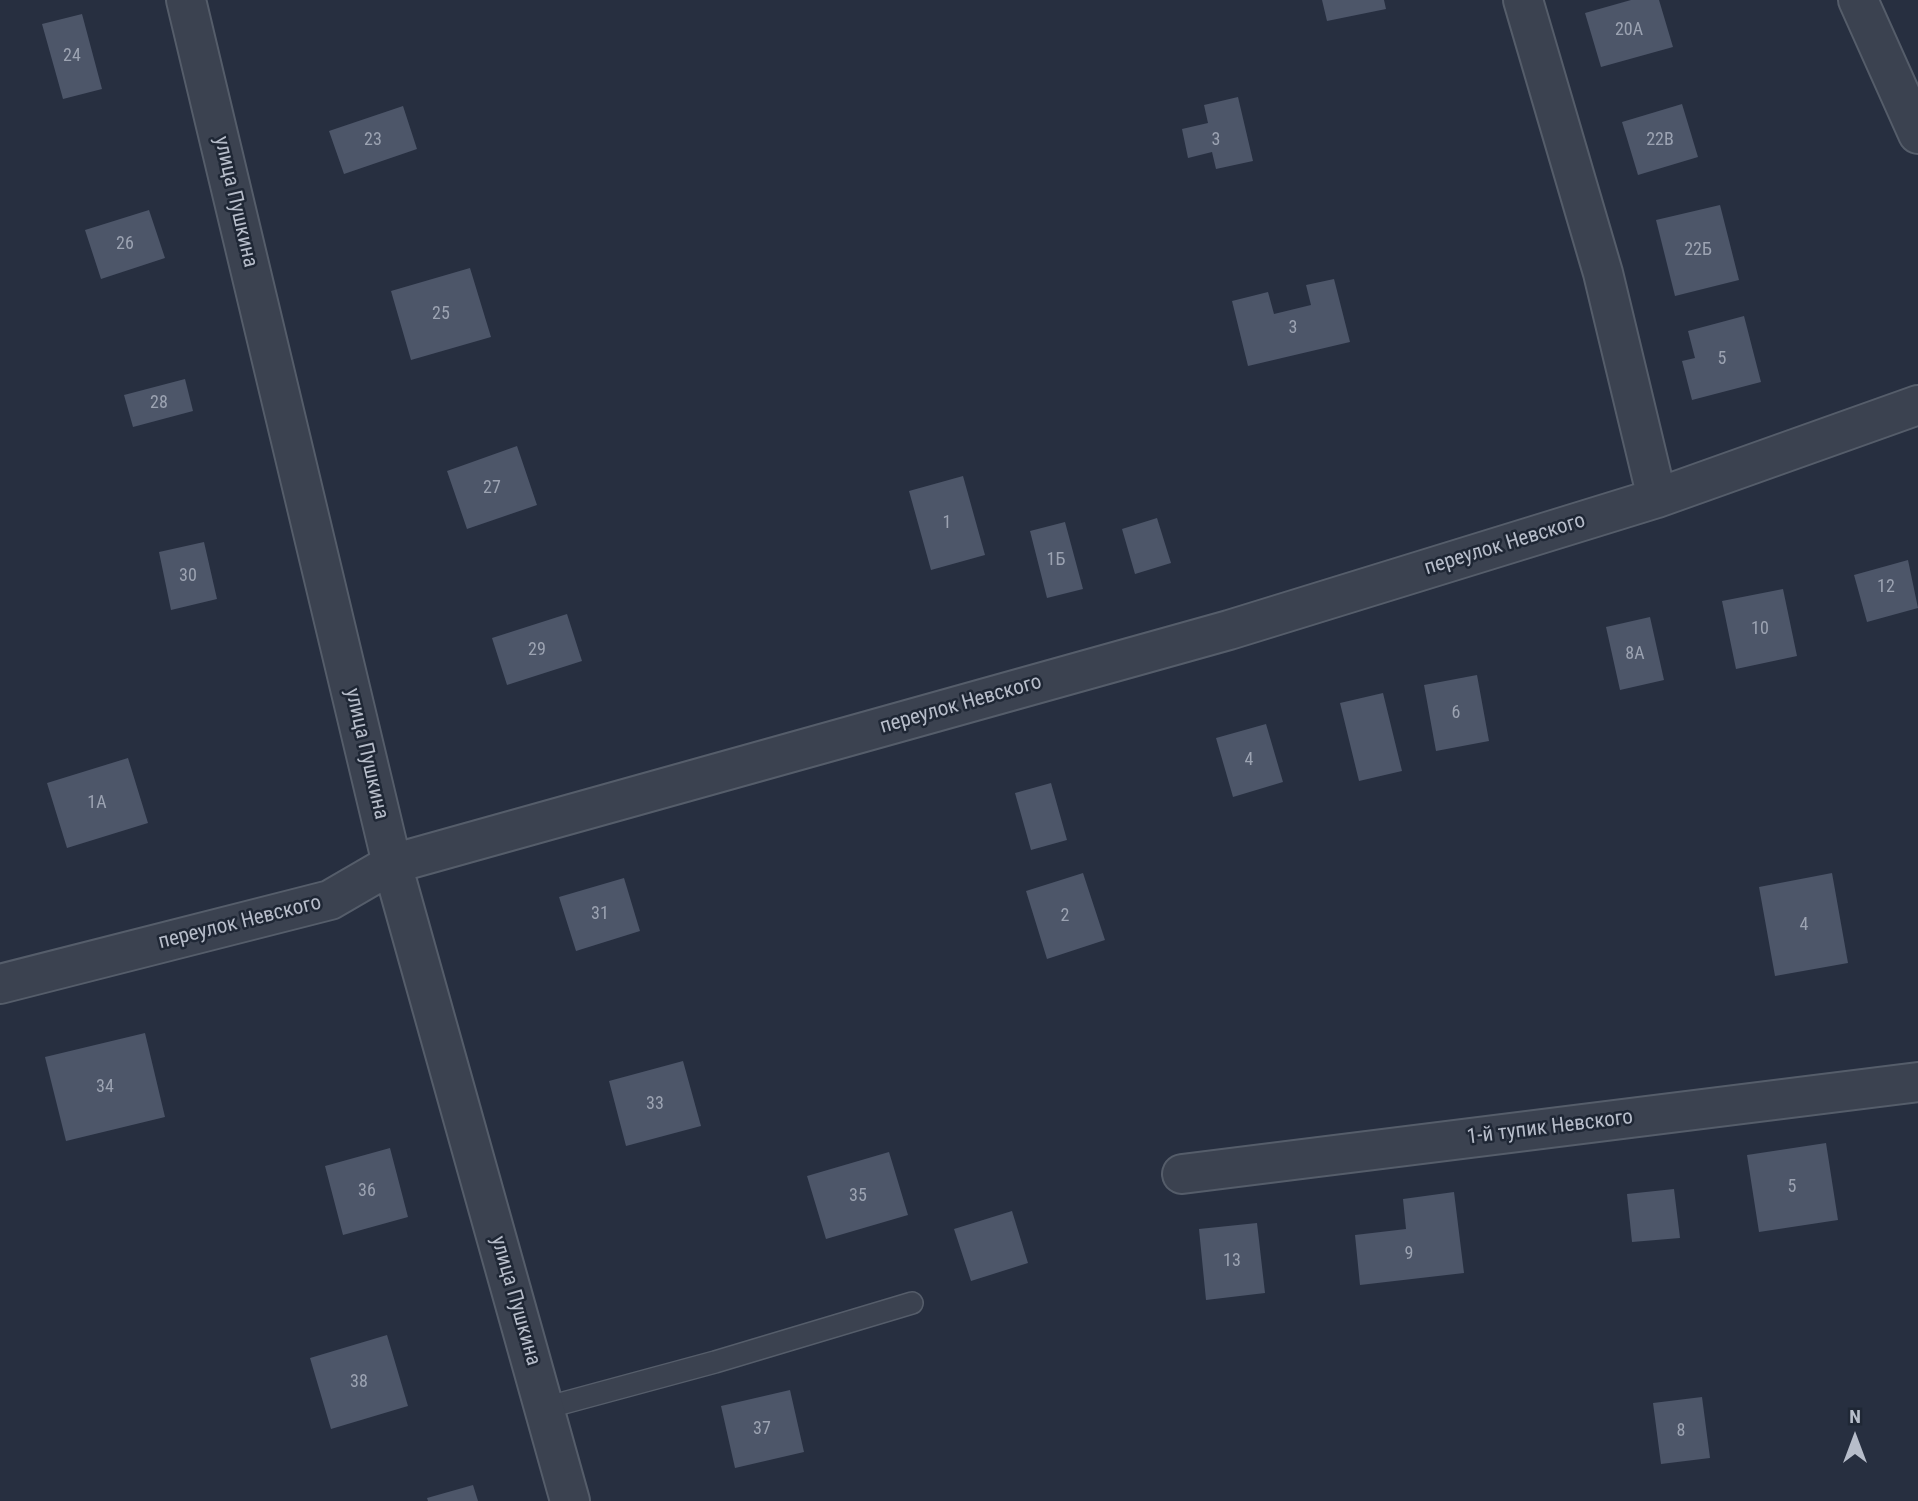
<!DOCTYPE html>
<meta charset="utf-8">
<style>
body{margin:0}
#map{position:relative;width:1918px;height:1501px;overflow:hidden;background:#272f40;font-family:"Roboto Condensed",sans-serif}
canvas{display:block}
.north{position:absolute;left:1820px;top:1403px;width:70px;height:70px;-webkit-text-stroke:5px #1f2735;paint-order:stroke;rotate:0deg;font-size:19px;font-weight:700;line-height:28px;text-align:center;color:#b7bdca}
.north::after{content:'';display:block;margin:auto;width:24px;height:32px;background:#b7bdca;clip-path:polygon(50% 0,100% 100%,50% 72%,0 100%)}
</style>
<div id="map">
<canvas width="1918" height="1501"></canvas>
<div class="north">N</div>
</div>
<script>
const ctx = document.querySelector('canvas').getContext('2d');
ctx.lineJoin = 'round';
function fill(path, color) {
  ctx.fillStyle = color;
  ctx.fill(path, 'evenodd');
}
function toPath(rows) {
  const path = new Path2D();
  for (const r of rows) {
    path.moveTo(r[0], r[1]);
    for (let i = 2; i < r.length; i += 2) path.lineTo(r[i], r[i + 1]);
  }
  return path;
}
function stroke(path, color, width, dash) {
  ctx.strokeStyle = color;
  ctx.lineWidth = width;
  ctx.lineCap = dash ? 'butt' : 'round';
  ctx.setLineDash(dash || []);
  ctx.stroke(path);
}
function label(font, color, halo, rows, align = 'center') {
  ctx.font = font + ' "Roboto Condensed",sans-serif';
  ctx.lineWidth = 5;
  ctx.setLineDash([]);
  ctx.textBaseline = 'middle';
  ctx.strokeStyle = halo;
  ctx.fillStyle = color;
  for (const [text, x, y, turn = 0] of rows) {
    ctx.save();
    ctx.translate(x, y);
    ctx.rotate((+turn || 0) * Math.PI / 180);
    ctx.textAlign = isNaN(turn) ? turn : align;
    if (halo) ctx.strokeText(text, 0, 0);
    ctx.fillText(text, 0, 0);
    ctx.restore();
  }
}
const building = toPath([
 [1322,0,1384,0,1386,9,1327,21],
 [1631,0,1659,0,1673,47,1601,67,1585,13],
 [82,14,102,89,63,99,42,24],
 [1238,97,1253,161,1216,169,1212,152,1188,158,1182,129,1208,123,1204,105],
 [1682,104,1698,157,1638,175,1622,122],
 [403,106,417,149,344,174,329,131],
 [1720,205,1739,280,1675,296,1656,220],
 [149,210,165,258,101,279,85,230],
 [470,268,491,337,411,360,391,291],
 [1334,279,1350,342,1248,366,1232,301,1268,292,1274,314,1311,305,1306,285],
 [1744,316,1761,382,1692,400,1682,361,1695,358,1688,331],
 [185,379,193,411,133,427,124,395],
 [517,446,537,505,467,529,447,471],
 [963,476,985,555,931,570,909,491],
 [1157,518,1171,563,1135,574,1122,529],
 [1065,522,1083,589,1047,598,1030,531],
 [204,542,217,599,171,610,159,552],
 [1908,560,1918,608,1867,622,1854,575],
 [1783,589,1797,656,1736,669,1722,601],
 [567,614,582,661,507,685,492,638],
 [1650,617,1664,680,1620,690,1606,627],
 [1477,675,1489,741,1436,751,1424,685],
 [1383,693,1402,771,1359,781,1340,703],
 [1266,724,1283,782,1233,797,1216,738],
 [128,758,148,823,67,848,47,783],
 [1051,783,1067,840,1031,850,1015,793],
 [1083,873,1105,940,1047,959,1026,891],
 [1832,873,1848,963,1775,976,1759,887],
 [624,878,640,931,576,951,559,897],
 [145,1033,165,1117,66,1141,45,1057],
 [683,1061,701,1126,626,1146,609,1081],
 [1826,1143,1838,1220,1759,1232,1747,1155],
 [390,1148,408,1217,343,1235,325,1166],
 [889,1152,908,1215,826,1239,807,1176],
 [1674,1189,1680,1238,1632,1242,1627,1194],
 [1454,1192,1464,1273,1360,1285,1355,1235,1406,1229,1403,1199],
 [1012,1211,1028,1263,971,1281,954,1229],
 [1257,1223,1265,1293,1206,1300,1199,1229],
 [387,1335,408,1406,331,1429,310,1358],
 [790,1390,804,1452,735,1468,721,1406],
 [1702,1397,1710,1458,1661,1464,1653,1403],
 [473,1485,478,1501,428,1501,427,1498]
]);
const service = toPath([
 [545,1408,715,1362,912,1303]
]);
const minor = toPath([
 [186,0,392,864,570,1501],
 [1523,0,1603,273,1657,498],
 [1858,0,1918,134],
 [0,984,330,900,392,864,1229,630,1657,498,1918,405],
 [1182,1174,1918,1082]
]);
const numberNames = [
 ["20А",1629,30],
 ["24",72,56],
 ["23",373,140],
 ["3",1216,140],
 ["22В",1660,140],
 ["26",125,244],
 ["22Б",1698,250],
 ["25",441,314],
 ["3",1293,328],
 ["5",1722,359],
 ["28",159,403],
 ["27",492,488],
 ["1",947,523],
 ["1Б",1056,560],
 ["30",188,576],
 ["12",1886,587],
 ["10",1760,629],
 ["29",537,650],
 ["8А",1635,654],
 ["6",1456,713],
 ["4",1249,760],
 ["1А",97,803],
 ["31",600,914],
 ["2",1065,916],
 ["4",1804,925],
 ["34",105,1087],
 ["33",655,1104],
 ["5",1792,1187],
 ["36",367,1191],
 ["35",858,1196],
 ["9",1409,1254],
 ["13",1232,1261],
 ["38",359,1382],
 ["37",762,1429],
 ["8",1681,1431]
];
const streetNames = [
 ["улица Пушкина",235,202,77],
 ["переулок Невского",1505,545,-17],
 ["переулок Невского",961,705,-16],
 ["улица Пушкина",366,754,77],
 ["переулок Невского",240,923,-14],
 ["1-й тупик Невского",1550,1128,-7],
 ["улица Пушкина",515,1301,74]
];
fill(building, '#4d5669');
stroke(service, '#555d6a', 24);
stroke(minor, '#555d6a', 42);
stroke(service, '#3b4250', 21);
stroke(minor, '#3b4250', 38);
label('18px', '#9ca3b2', null, numberNames);
label('21px', '#b7bdca', '#1f2735', streetNames);
</script>
